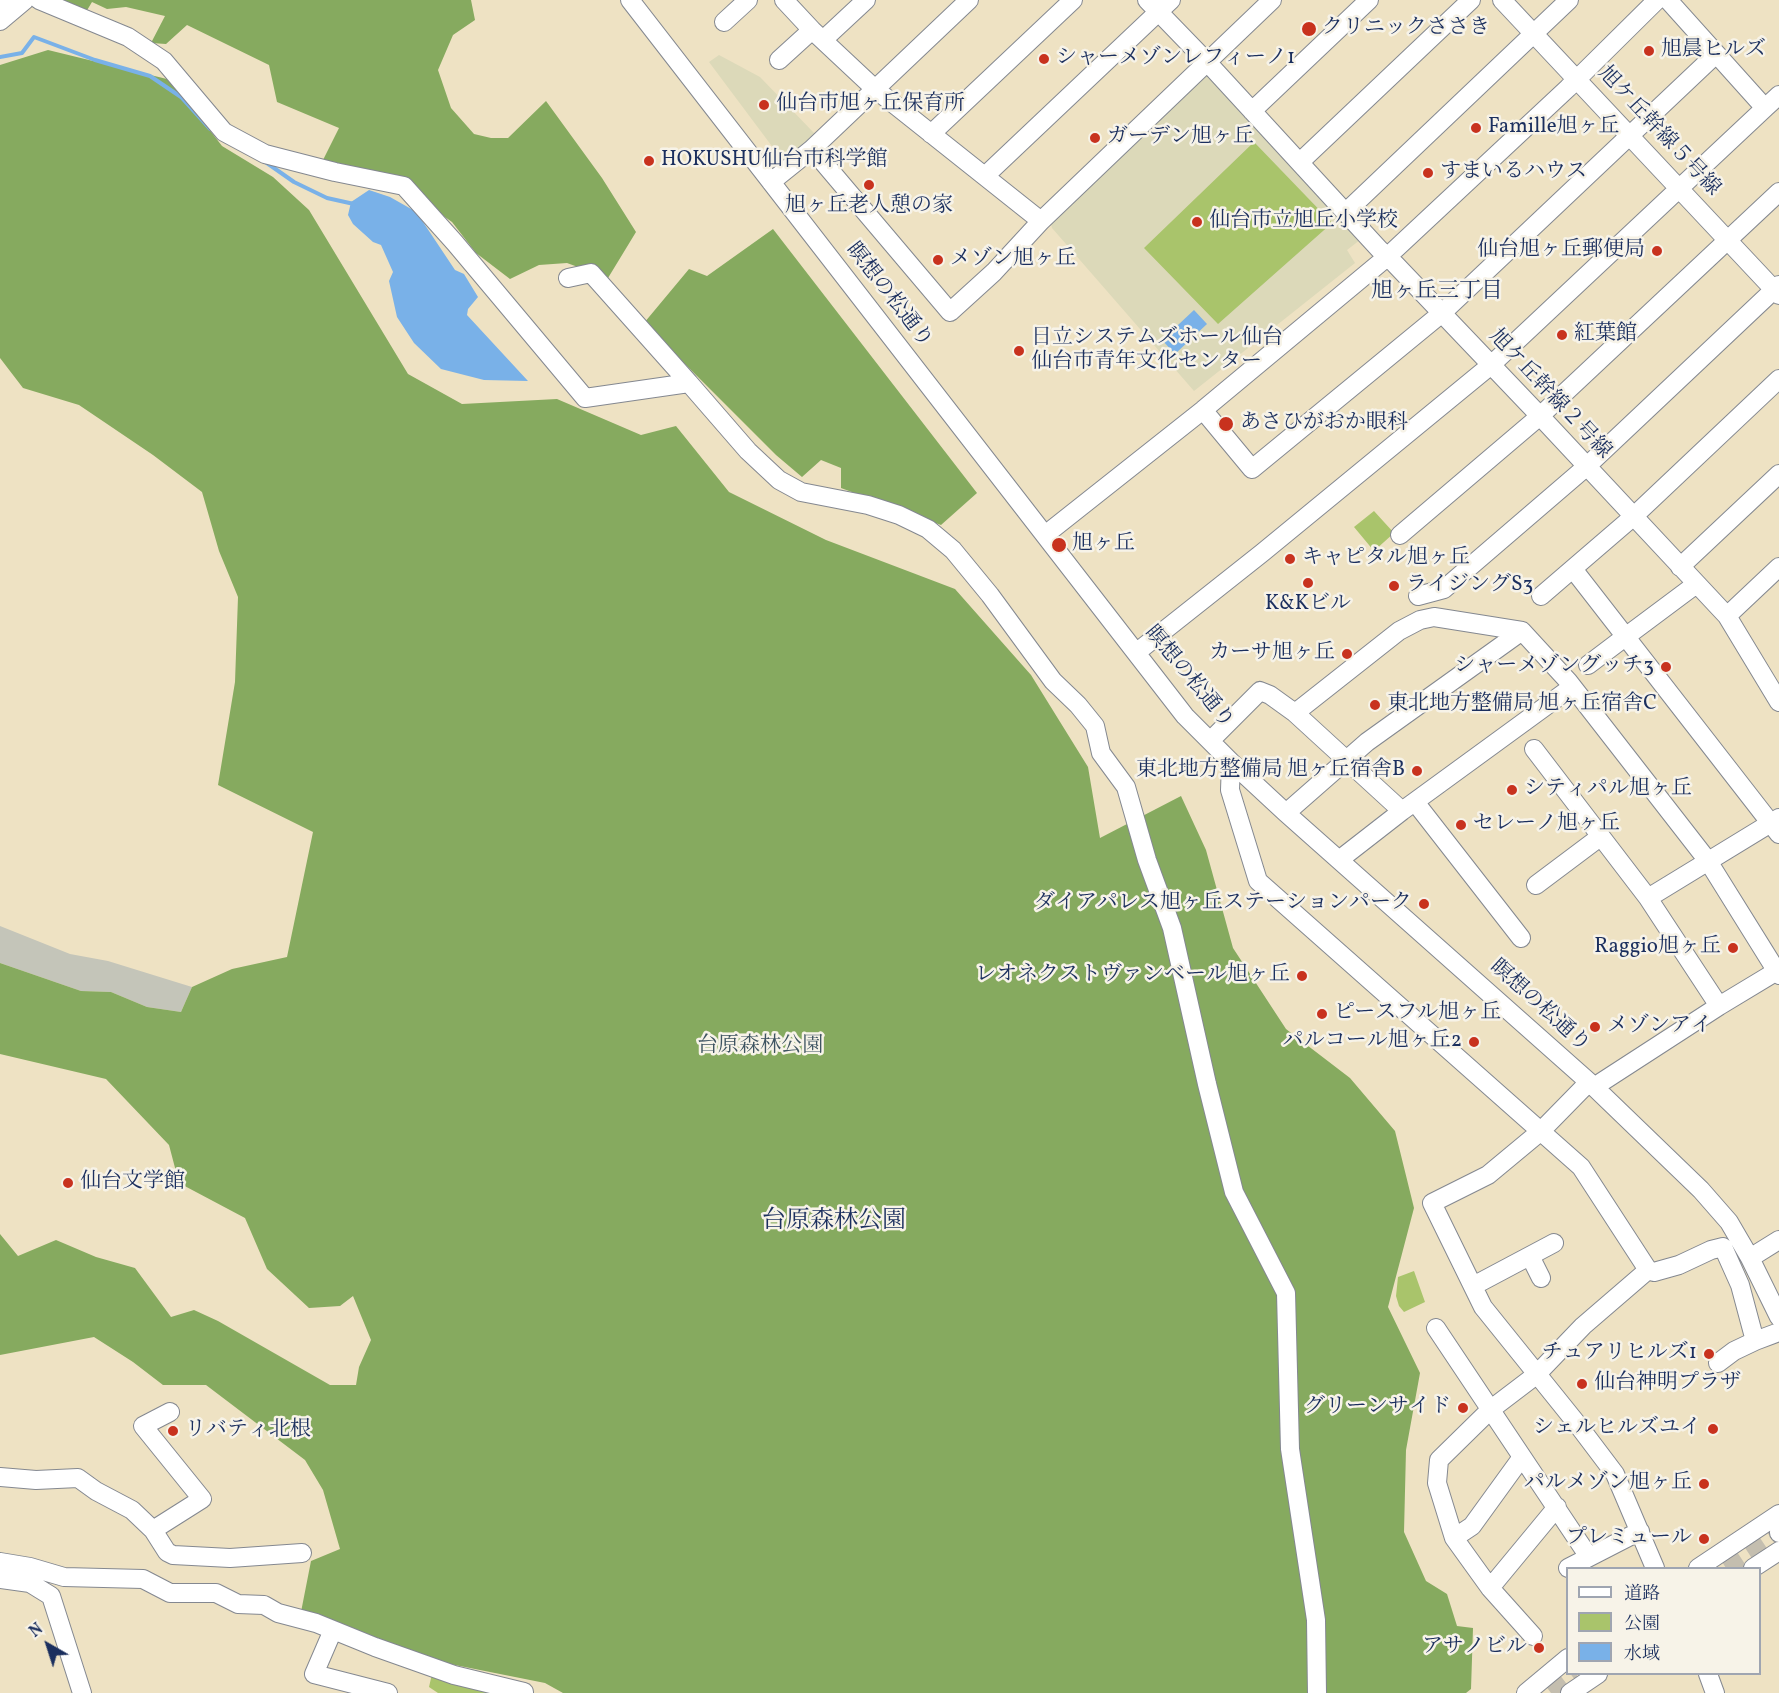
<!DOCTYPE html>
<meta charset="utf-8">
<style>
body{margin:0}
#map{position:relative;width:1779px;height:1693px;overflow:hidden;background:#eee2c3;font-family:Vollkorn,"Noto Serif JP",serif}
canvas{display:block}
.legend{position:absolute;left:1566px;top:1567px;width:195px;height:108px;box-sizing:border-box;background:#f7f3e8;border:2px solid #9fa5b1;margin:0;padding:8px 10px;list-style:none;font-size:18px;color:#1b2f5e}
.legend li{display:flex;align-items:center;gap:12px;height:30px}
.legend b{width:30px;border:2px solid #9fa5b1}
.north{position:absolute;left:18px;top:1615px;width:60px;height:60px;-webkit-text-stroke:4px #f7f3e8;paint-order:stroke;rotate:321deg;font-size:16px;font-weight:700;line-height:24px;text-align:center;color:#1b2f5e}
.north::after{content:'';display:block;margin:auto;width:21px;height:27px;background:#1b2f5e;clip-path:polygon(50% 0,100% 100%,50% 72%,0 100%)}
</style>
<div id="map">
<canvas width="1779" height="1693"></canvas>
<ul class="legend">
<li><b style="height:8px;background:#fff"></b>道路</li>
<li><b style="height:16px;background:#a9c46b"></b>公園</li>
<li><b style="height:16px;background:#79b1e8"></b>水域</li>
</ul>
<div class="north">N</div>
</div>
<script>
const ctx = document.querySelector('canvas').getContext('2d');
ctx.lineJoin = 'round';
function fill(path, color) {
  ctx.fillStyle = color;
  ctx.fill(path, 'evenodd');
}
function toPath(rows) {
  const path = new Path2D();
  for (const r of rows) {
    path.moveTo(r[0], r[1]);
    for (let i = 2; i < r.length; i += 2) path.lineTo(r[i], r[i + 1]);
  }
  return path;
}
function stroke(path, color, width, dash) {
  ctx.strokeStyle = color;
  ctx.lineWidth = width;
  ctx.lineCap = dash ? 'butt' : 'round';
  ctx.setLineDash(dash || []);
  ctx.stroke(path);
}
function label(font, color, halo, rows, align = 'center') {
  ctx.font = font + ' Vollkorn,"Noto Serif JP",serif';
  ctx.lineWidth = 5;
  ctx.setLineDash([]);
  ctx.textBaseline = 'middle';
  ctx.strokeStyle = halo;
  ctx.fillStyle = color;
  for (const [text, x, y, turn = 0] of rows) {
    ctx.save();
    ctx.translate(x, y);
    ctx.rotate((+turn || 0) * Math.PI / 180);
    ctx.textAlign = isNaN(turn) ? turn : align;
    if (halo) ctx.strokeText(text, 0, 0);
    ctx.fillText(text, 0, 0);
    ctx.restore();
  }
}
const built = toPath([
 [719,55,760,77,815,134,783,161,709,62],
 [1205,74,1360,240,1347,250,1355,263,1194,391,1052,228,1050,219]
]);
const industrial = toPath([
 [0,926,70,954,108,961,192,987,181,1012,147,1007,111,992,81,991,0,963]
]);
const green = toPath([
 [1254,142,1332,223,1218,324,1144,248],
 [1374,511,1394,533,1374,551,1354,527],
 [1414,1271,1425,1302,1404,1312,1399,1306,1396,1296,1398,1277],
 [432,1674,494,1693,438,1693,429,1687]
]);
const forest = toPath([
 [58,0,471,0,475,20,453,35,438,70,451,108,474,134,491,138,508,138,546,101,602,178,636,232,608,278,567,263,539,265,510,279,476,253,452,222,394,181,322,162,339,128,277,102,269,65,187,25,166,44,151,43,165,16,126,7,107,9,92,2,86,12],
 [48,50,171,80,222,146,273,177,309,210,408,374,462,404,557,399,641,435,676,426,729,492,826,540,955,589,1031,675,1088,767,1100,838,1181,796,1206,850,1233,948,1286,1029,1350,1078,1395,1131,1414,1208,1388,1307,1420,1373,1406,1450,1404,1532,1426,1581,1447,1594,1457,1626,1473,1628,1471,1689,1466,1693,563,1693,545,1683,450,1664,301,1612,311,1561,340,1549,323,1490,305,1460,206,1385,163,1385,133,1362,94,1337,0,1355,0,1234,18,1256,56,1240,96,1257,135,1268,171,1317,194,1310,218,1321,330,1385,356,1385,359,1367,371,1340,353,1296,340,1306,309,1308,267,1269,245,1218,179,1183,169,1145,106,1079,0,1054,0,963,81,991,111,992,147,1007,181,1012,192,987,232,969,287,957,313,832,218,785,235,682,238,597,219,551,202,492,153,455,79,405,23,388,0,358,0,65],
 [773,229,977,493,941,525,841,488,841,468,821,460,802,477,776,455,644,323,689,269,707,276]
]);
const water = toPath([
 [369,190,390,197,413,210,422,212,421,219,455,270,464,274,478,297,468,309,467,315,528,381,484,380,441,369,414,343,397,317,389,281,393,272,381,245,373,242,353,224,348,215,351,202],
 [1194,310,1207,324,1175,354,1162,340]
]);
const stream = toPath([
 [0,57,22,53,34,37,95,60,150,76,181,97,210,129],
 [264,161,294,182,327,198,354,204]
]);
const minorTunnel = toPath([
 [1726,1568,1779,1533],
 [1551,1693,1576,1674]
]);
const minor = toPath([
 [39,0,128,37,164,61,224,132,265,154,335,172,404,186,455,243,585,398,689,383,748,451,779,480,801,492,868,505,899,515,928,529,953,550,990,595,1053,681,1078,705,1095,726,1101,753,1126,787,1147,860,1172,928,1207,1084,1234,1192,1286,1293,1290,1449,1316,1620,1317,1693],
 [630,0,1185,716,1231,762,1286,813,1589,1082,1701,1190,1729,1222,1750,1258,1779,1317],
 [784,0,812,30,875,89,1041,221],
 [1147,0,1208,63,1379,249,1395,264,1540,416,1727,616,1779,702],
 [1502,0,1779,295],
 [1668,0,1765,108,1779,95],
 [0,3,4,0],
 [0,21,25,0],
 [724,22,748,0],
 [823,40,866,0],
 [779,60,812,30],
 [1252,111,1369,0],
 [931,134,1073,0],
 [812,149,950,312,994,272,1041,221,1272,0],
 [1300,162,1471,0],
 [986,175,1171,0],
 [771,182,812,149,969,0],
 [1346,212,1569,0],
 [568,278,591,273,689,383],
 [1203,410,1252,469,1442,313,1716,54],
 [1045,535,1203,410,1387,257,1568,88,1657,0],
 [1400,535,1540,416,1779,192],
 [1680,567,1779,474],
 [1573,569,1779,834],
 [1418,596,1444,589,1586,467,1779,285],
 [1541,596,1634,516,1779,379],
 [1727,616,1779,567],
 [1632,632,1695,585],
 [1137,652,1262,553,1491,365,1765,108],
 [1588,665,1625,637],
 [1295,713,1399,631,1420,620,1434,617,1522,631,1568,681,1708,861,1779,975],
 [1210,741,1260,691,1270,695,1295,713,1402,811],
 [1534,749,1648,898,1719,1006],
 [1231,762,1230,790,1258,881,1581,1167,1648,1270,1654,1272,1679,1265,1711,1250,1723,1247,1740,1285,1755,1341,1779,1332],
 [1415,802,1521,938],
 [1286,813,1367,742,1522,631],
 [1339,860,1402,811,1572,687],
 [1536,885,1600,837],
 [1648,898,1779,818],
 [1589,1082,1541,1131,1488,1175,1432,1203,1483,1307,1578,1425,1615,1474,1655,1568],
 [1594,1087,1719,1006,1777,971],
 [1530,1256,1541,1278],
 [1750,1258,1779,1240],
 [1473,1286,1554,1243],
 [1436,1328,1589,1557],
 [1718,1363,1734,1351,1755,1341],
 [0,1477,36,1480,78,1478,96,1491,132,1510,153,1530,167,1552,173,1555,230,1558,302,1553],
 [153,1530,202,1499,143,1426,170,1412],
 [1779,1533,1779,1532],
 [1454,1538,1472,1526,1522,1457],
 [0,1562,30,1567,64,1577,143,1579,170,1593,216,1593,238,1604,264,1605,278,1613,316,1623,375,1647,454,1675,524,1692],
 [1568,1568,1640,1531],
 [1698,1568,1779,1514],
 [1753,1568,1779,1551],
 [0,1579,30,1583,51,1596,82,1693],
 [1490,1588,1557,1507],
 [333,1630,314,1674,388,1693],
 [1533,1636,1490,1588,1454,1538,1437,1483,1439,1460,1490,1410,1536,1375,1583,1326,1648,1270],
 [1708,1674,1715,1693],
 [1526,1693,1568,1658],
 [1570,1693,1598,1674]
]);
const markers = [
 [1309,29,8,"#c8321e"],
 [1649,51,6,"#c8321e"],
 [1044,59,6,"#c8321e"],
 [764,105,6,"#c8321e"],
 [1476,128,6,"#c8321e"],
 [1095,138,6,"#c8321e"],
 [649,161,6,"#c8321e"],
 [1428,173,6,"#c8321e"],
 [869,185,6,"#c8321e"],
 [1197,222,6,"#c8321e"],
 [1657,251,6,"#c8321e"],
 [938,260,6,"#c8321e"],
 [1562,335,6,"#c8321e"],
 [1019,351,6,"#c8321e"],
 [1226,424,8,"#c8321e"],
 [1059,545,8,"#c8321e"],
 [1290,559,6,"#c8321e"],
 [1308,583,6,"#c8321e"],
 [1394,586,6,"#c8321e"],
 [1347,654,6,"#c8321e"],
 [1666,667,6,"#c8321e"],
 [1375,705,6,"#c8321e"],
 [1417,771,6,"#c8321e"],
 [1512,790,6,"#c8321e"],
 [1461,825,6,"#c8321e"],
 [1424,904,6,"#c8321e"],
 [1733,948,6,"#c8321e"],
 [1302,976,6,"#c8321e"],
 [1322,1014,6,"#c8321e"],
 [1595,1027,6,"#c8321e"],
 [1474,1042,6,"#c8321e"],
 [68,1183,6,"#c8321e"],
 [1709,1354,6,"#c8321e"],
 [1582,1384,6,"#c8321e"],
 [1463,1408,6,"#c8321e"],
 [1713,1429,6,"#c8321e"],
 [173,1431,6,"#c8321e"],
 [1704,1484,6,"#c8321e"],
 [1704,1539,6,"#c8321e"],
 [1539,1648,6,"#c8321e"]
];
const poiNames = [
 ["クリニックささき",1322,29],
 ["旭晨ヒルズ",1661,51],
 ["シャーメゾンレフィーノ1",1056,59],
 ["仙台市旭ヶ丘保育所",776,105],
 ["Famille旭ヶ丘",1488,128],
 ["ガーデン旭ヶ丘",1107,138],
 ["HOKUSHU仙台市科学館",661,161],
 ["すまいるハウス",1440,173],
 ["旭ヶ丘老人憩の家",869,207,"center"],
 ["仙台市立旭丘小学校",1209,222],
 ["仙台旭ヶ丘郵便局",1645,251,"right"],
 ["メゾン旭ヶ丘",950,260],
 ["紅葉館",1574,335],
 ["日立システムズホール仙台",1031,339],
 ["仙台市青年文化センター",1031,363],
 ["あさひがおか眼科",1240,424],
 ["旭ヶ丘",1072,545],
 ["キャピタル旭ヶ丘",1302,559],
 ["ライジングS3",1406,586],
 ["K&Kビル",1308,605,"center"],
 ["カーサ旭ヶ丘",1335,654,"right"],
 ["シャーメゾングッチ3",1654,667,"right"],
 ["東北地方整備局 旭ヶ丘宿舎C",1387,705],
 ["東北地方整備局 旭ヶ丘宿舎B",1405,771,"right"],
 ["シティパル旭ヶ丘",1524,790],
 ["セレーノ旭ヶ丘",1473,825],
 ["ダイアパレス旭ヶ丘ステーションパーク",1412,904,"right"],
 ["Raggio旭ヶ丘",1721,948,"right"],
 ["レオネクストヴァンベール旭ヶ丘",1290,976,"right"],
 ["ピースフル旭ヶ丘",1334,1014],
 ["メゾンアイ",1607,1027],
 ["パルコール旭ヶ丘2",1462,1042,"right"],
 ["仙台文学館",80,1183],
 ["チュアリヒルズ1",1697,1354,"right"],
 ["仙台神明プラザ",1594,1384],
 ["グリーンサイド",1451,1408,"right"],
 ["シェルヒルズユイ",1701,1429,"right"],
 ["リバティ北根",185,1431],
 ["パルメゾン旭ヶ丘",1692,1484,"right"],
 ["プレミュール",1692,1539,"right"],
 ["アサノビル",1527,1648,"right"]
];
const streetNames = [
 ["旭ケ丘幹線５号線",1658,132,47],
 ["瞑想の松通り",888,296,52],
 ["旭ケ丘幹線２号線",1549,395,47],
 ["瞑想の松通り",1188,678,50],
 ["瞑想の松通り",1539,1007,42]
];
const parkNames = [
 ["台原森林公園",760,1047]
];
const neighbourhoodNames = [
 ["旭ヶ丘三丁目",1437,293]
];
const quarterNames = [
 ["台原森林公園",834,1223]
];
fill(built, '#dcd9b9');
fill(industrial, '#c4c5b9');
fill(green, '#a9c46b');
fill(forest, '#86aa5f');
fill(water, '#79b1e8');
stroke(stream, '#79b1e8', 4);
stroke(minorTunnel, '#c4beaf', 18, [18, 9]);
stroke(minor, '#848890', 20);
stroke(minor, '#fff', 18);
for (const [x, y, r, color] of markers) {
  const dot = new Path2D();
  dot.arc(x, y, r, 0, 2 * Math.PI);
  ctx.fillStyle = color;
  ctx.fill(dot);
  stroke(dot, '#f7f3e8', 2);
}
label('21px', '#1b2f5e', '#f7f3e8', poiNames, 'left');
label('21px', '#1b2f5e', '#f7f3e8', streetNames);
label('21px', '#3e5461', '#f7f3e8', parkNames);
label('22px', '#1b2f5e', '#f7f3e8', neighbourhoodNames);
label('24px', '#1b2f5e', '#f7f3e8', quarterNames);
</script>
